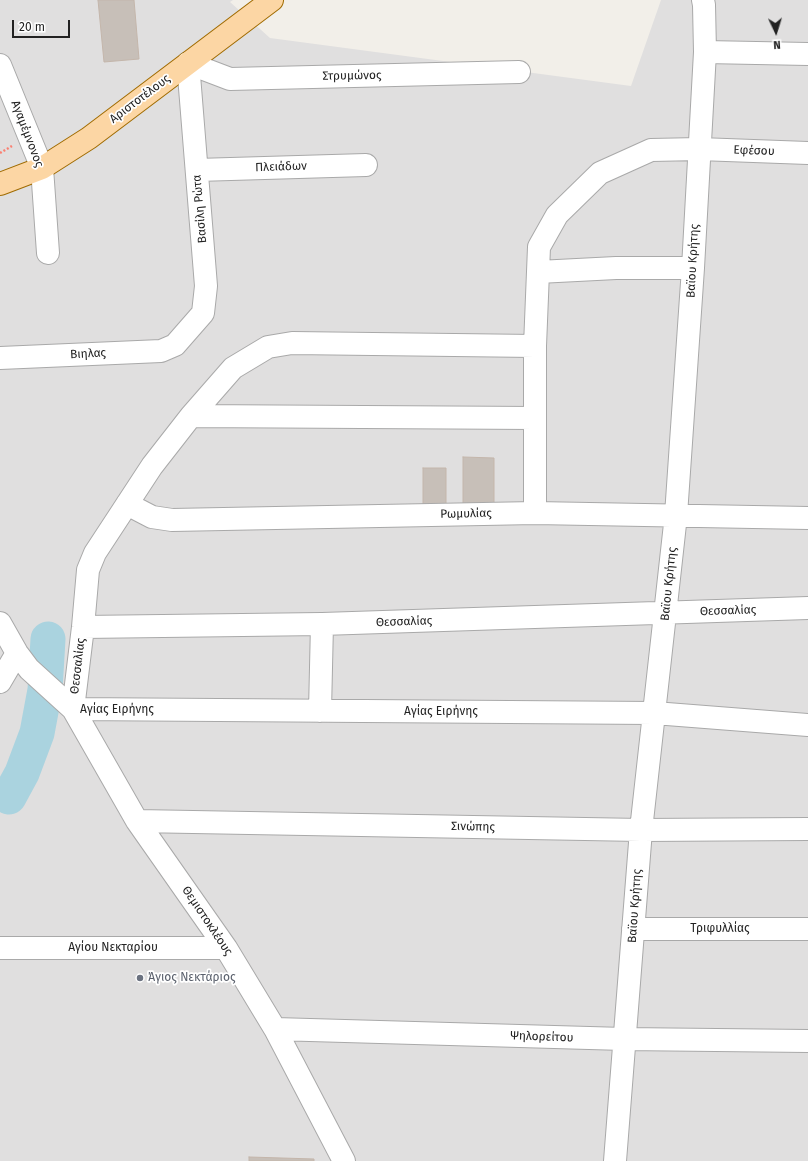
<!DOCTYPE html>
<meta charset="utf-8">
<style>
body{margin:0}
#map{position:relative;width:808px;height:1161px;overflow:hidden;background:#f2efe9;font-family:"Fira Sans",sans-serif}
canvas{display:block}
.north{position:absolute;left:756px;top:12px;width:40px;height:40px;-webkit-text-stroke:3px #fff;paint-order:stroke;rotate:176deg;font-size:11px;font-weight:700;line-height:16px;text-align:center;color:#222}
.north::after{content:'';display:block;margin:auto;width:14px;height:18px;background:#222;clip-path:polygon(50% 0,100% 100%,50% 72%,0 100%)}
.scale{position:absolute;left:12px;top:20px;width:58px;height:18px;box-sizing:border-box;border:2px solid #222;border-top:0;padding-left:5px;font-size:12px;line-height:14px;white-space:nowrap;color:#222;-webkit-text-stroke:3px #fff;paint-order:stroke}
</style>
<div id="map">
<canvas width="808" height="1161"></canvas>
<div class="north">N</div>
<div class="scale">20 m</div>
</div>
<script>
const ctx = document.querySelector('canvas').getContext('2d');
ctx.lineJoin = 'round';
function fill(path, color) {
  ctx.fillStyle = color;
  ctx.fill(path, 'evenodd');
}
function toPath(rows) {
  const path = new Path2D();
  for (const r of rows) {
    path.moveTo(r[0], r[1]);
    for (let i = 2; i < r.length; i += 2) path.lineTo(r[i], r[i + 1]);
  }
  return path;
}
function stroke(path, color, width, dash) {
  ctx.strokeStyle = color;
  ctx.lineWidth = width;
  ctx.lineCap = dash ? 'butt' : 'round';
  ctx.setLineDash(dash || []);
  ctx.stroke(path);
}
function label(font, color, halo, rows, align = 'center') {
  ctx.font = font + ' "Fira Sans",sans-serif';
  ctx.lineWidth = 3.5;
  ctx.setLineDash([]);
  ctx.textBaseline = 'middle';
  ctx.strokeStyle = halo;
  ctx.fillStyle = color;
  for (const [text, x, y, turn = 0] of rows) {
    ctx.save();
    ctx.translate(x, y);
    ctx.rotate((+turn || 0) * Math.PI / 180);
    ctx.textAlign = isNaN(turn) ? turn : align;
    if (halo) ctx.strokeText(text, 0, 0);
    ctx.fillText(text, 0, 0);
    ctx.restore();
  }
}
const residential = toPath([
 [0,0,233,0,230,2,270,38,631,86,661,0,808,0,808,1161,0,1161]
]);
const river = toPath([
 [9,797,22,773,37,733,45,690,48,639]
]);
const building = toPath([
 [98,0,134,0,139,59,104,62,98,0],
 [463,457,494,458,494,509,463,509,463,457],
 [423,468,446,468,446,508,423,508,423,468],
 [249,1157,314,1159,314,1161,249,1161,249,1157]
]);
const path = toPath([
 [0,153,12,146]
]);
const minor = toPath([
 [705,52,808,54],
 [0,65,42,168,48,253],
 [197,170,366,165],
 [538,272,616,268,693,268],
 [0,358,161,351,175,345,203,313,206,286,188,63,230,79,519,72],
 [191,416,535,418],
 [127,504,152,517,172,520,535,513,808,518],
 [535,513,535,346,539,247,557,215,600,173,651,150,699,149,808,153],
 [0,623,17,653,29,669,73,709,137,821,226,948,275,1029,344,1161],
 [83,627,322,624,808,608],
 [0,682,17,653],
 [73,709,654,713,808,725],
 [73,709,83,627,88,570,95,553,152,466,191,416,233,368,268,347,292,343,535,346],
 [320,711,322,624],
 [137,821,641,830,808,829],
 [633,929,808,929],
 [0,948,226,948],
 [275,1029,624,1039,808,1041],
 [615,1161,641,830,676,515,693,268,705,52,704,5,703,0]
]);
const major = toPath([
 [0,184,42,168,89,138,272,0]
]);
const markers = [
 [140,978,4,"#6b7280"]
];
const streetNames = [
 ["Στρυμώνος",352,76,-1],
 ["Αριστοτέλους",140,99,-37],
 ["Αγαμέμνονος",27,134,69],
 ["Εφέσου",754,151,2],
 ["Πλειάδων",281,167,-2],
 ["Βασίλη Ρώτα",200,209,-95],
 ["Βαϊου Κρήτης",693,261,-87],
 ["Βιηλας",88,354,-3],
 ["Ρωμυλίας",466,514,-1],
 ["Βαϊου Κρήτης",669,584,-84],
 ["Θεσσαλίας",728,611,-2],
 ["Θεσσαλίας",404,622,-2],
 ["Θεσσαλίας",78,666,-83],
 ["Αγίας Ειρήνης",117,710],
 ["Αγίας Ειρήνης",441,712],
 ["Σινώπης",473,827,1],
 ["Βαϊου Κρήτης",635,906,-86],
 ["Θεμιστοκλέους",207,921,56],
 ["Τριφυλλίας",720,929],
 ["Αγίου Νεκταρίου",113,948],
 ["Ψηλορείτου",542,1037,2]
];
const worshipNames = [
 ["Άγιος Νεκτάριος",148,978]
];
fill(residential, '#e0dfdf');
stroke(river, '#aad3df', 35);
fill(building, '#c7bfb8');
stroke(building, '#c4b6ab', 1);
stroke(minor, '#a9a9a9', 24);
stroke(major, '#a06b00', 24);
stroke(path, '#fa8072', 2.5, [2, 2]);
stroke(minor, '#fff', 22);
stroke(major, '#fcd6a4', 22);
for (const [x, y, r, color] of markers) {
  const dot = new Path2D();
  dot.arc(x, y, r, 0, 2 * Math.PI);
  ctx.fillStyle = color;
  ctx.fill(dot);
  stroke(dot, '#fff', 1.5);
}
label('12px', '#222', '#fff', streetNames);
label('12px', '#5b616d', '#fff', worshipNames, 'left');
</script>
